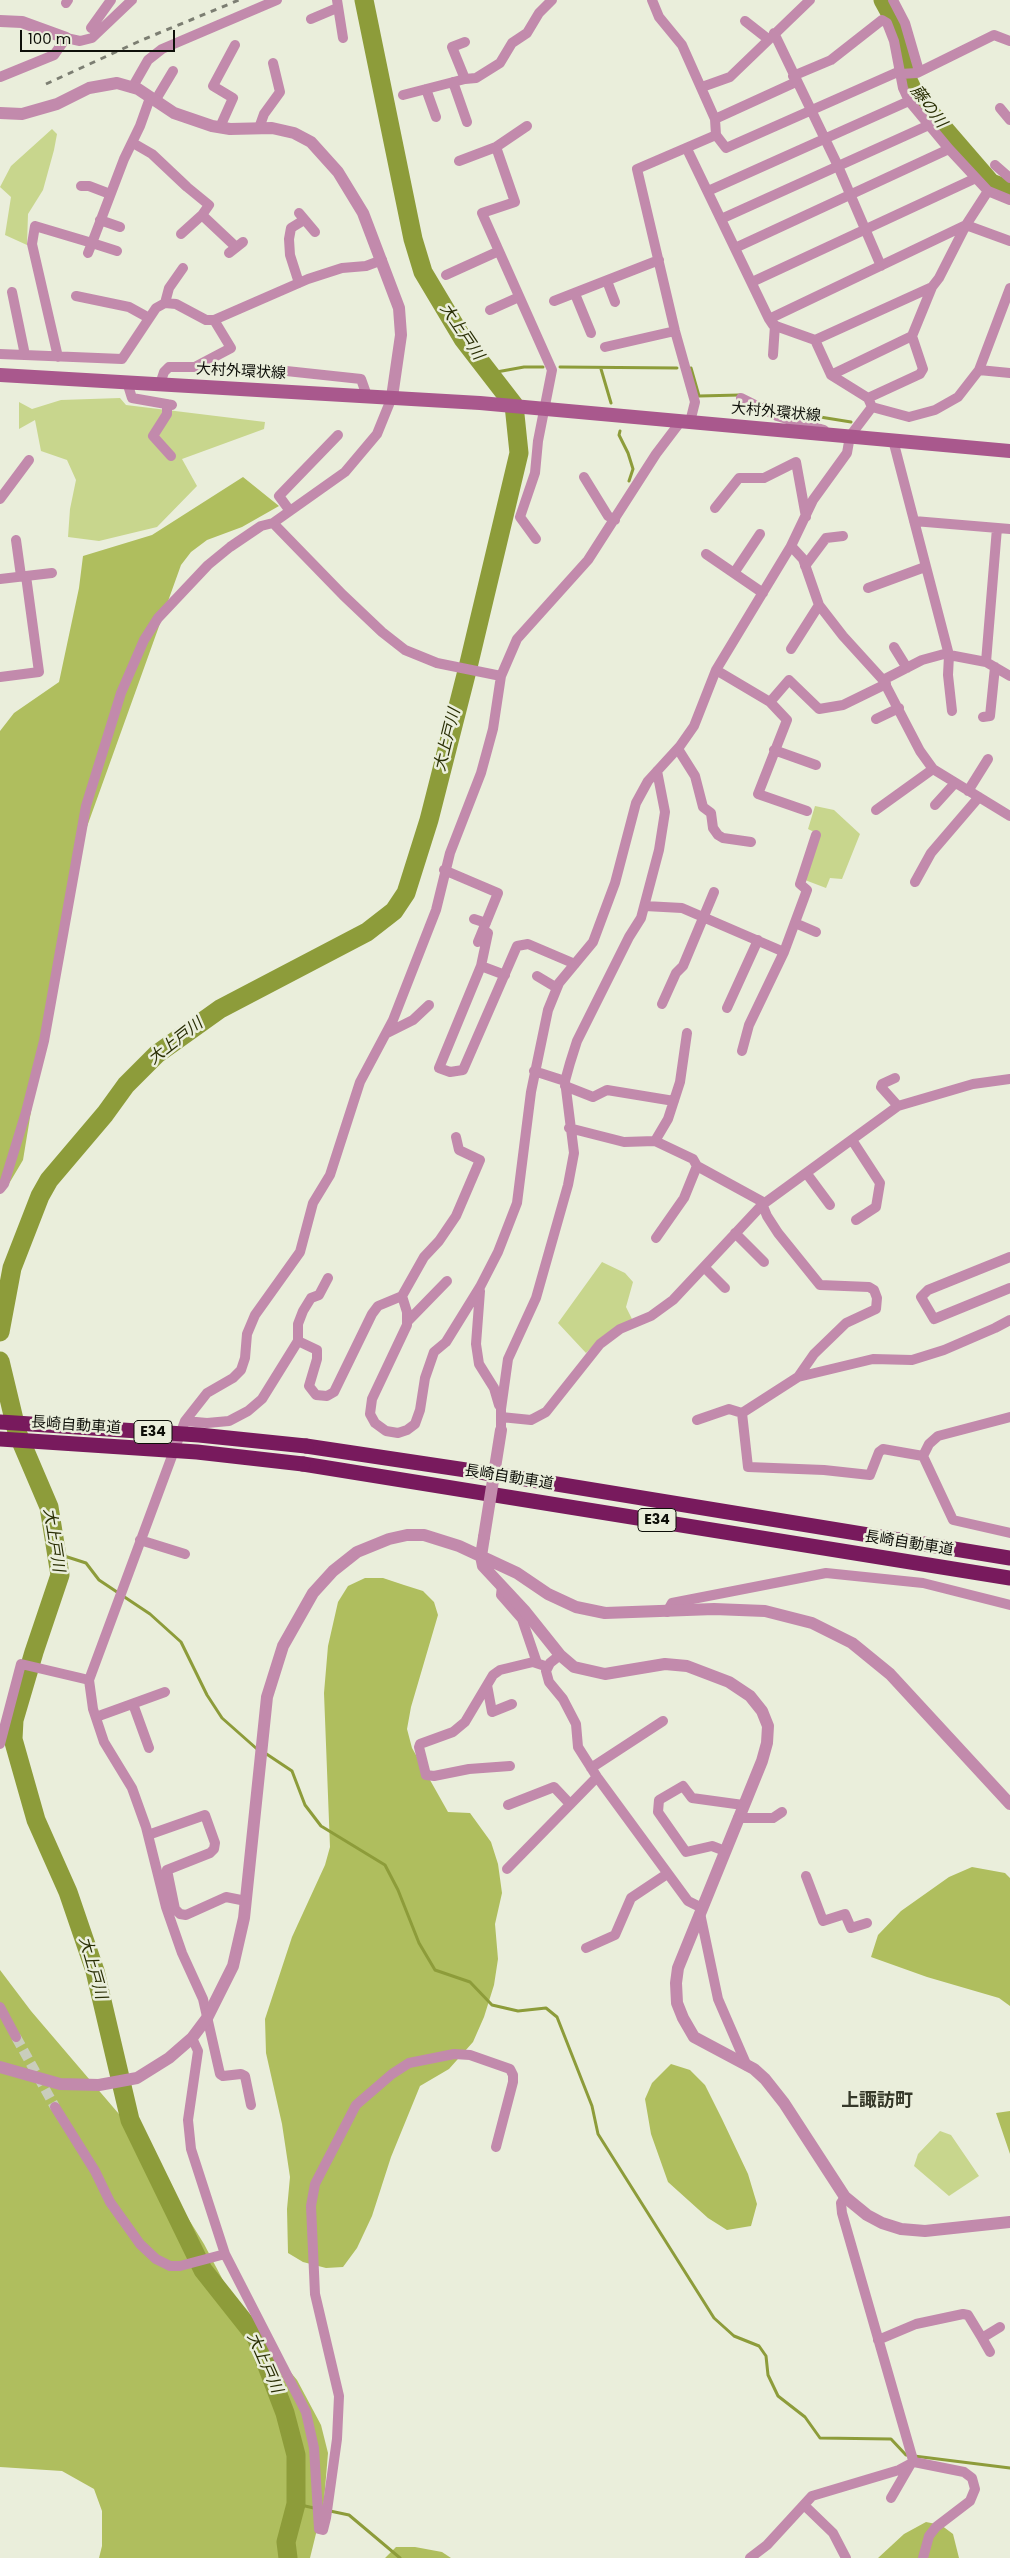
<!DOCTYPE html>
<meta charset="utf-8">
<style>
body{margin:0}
#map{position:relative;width:1010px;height:2558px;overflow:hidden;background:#eaeedb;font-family:Poppins,sans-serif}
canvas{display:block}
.scale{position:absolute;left:20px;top:30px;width:155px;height:22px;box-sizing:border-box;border:2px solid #0e0f09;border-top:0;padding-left:6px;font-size:15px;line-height:18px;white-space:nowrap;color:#0e0f09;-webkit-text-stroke:4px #eaeedb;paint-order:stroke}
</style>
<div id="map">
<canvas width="1010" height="2558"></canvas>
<div class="scale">100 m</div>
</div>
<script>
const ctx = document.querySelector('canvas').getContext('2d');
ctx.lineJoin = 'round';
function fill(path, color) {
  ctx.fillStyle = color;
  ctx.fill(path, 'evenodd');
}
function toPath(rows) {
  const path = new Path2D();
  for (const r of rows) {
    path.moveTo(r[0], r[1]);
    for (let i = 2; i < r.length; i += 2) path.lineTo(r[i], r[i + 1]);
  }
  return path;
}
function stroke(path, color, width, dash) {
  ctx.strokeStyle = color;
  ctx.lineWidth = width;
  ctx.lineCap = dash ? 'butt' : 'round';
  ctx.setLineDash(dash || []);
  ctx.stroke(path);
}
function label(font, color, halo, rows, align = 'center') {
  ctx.font = font + ' Poppins,"Noto Sans JP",sans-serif';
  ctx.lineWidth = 5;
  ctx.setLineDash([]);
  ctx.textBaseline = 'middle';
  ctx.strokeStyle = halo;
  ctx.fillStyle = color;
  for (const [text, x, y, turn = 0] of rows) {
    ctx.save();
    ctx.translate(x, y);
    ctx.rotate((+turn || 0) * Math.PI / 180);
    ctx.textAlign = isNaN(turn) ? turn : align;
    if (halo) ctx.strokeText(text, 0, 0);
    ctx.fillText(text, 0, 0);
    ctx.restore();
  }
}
const green = toPath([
 [52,129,57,134,54,150,43,190,28,214,27,245,5,235,11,197,0,187,11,166],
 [120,398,126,405,265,422,264,429,182,459,197,486,157,527,99,541,68,537,70,509,76,480,67,460,41,451,35,420,19,429,19,402,32,409,61,400],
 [815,806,834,810,860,834,842,879,830,878,826,888,805,880,820,835,808,829],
 [602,1262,625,1273,633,1282,626,1307,632,1319,603,1336,586,1353,558,1323],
 [940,2131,951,2135,979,2176,949,2196,914,2166,918,2154]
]);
const forest = toPath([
 [243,477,279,506,242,527,207,540,191,552,181,565,70,874,23,1160,7,1187,0,1193,0,731,14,713,59,682,79,588,83,556,152,535],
 [365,1578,383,1578,404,1585,423,1591,434,1602,438,1615,411,1707,407,1729,412,1748,448,1812,470,1813,491,1842,498,1864,502,1893,495,1924,498,1959,494,1985,484,2017,473,2042,449,2069,420,2086,391,2157,372,2216,357,2248,343,2267,326,2268,303,2262,288,2253,287,2209,290,2177,282,2124,266,2053,265,2019,292,1937,325,1865,330,1847,324,1693,328,1646,338,1602,348,1586],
 [972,1867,1005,1873,1010,1878,1010,2006,999,1998,927,1977,871,1957,878,1935,901,1911,949,1877],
 [0,1970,31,2011,136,2134,204,2244,237,2307,297,2380,321,2425,328,2453,324,2501,310,2558,99,2558,102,2546,102,2511,94,2489,62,2471,0,2467],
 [671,2064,690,2070,705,2085,722,2119,748,2174,757,2204,751,2226,727,2230,708,2218,668,2182,651,2134,645,2099,652,2083],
 [1010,2111,1010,2154,996,2113],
 [926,2522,941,2525,953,2534,959,2558,878,2558,904,2534],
 [396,2547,415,2547,442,2552,451,2558,385,2558]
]);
const stream = toPath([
 [560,367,677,368],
 [691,368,699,396,740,395],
 [601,369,611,403],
 [491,373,524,367,543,367],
 [764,404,783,411,851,422],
 [620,431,619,435,628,453,633,469,629,481],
 [58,1554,86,1563,99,1580,150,1614,181,1642,207,1695,222,1718,257,1749],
 [265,1753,292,1771,305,1805,321,1826,385,1865,398,1890,419,1943,435,1970,470,1982,492,2005,518,2011,546,2008,557,2017,592,2106,598,2134,714,2318,734,2336,759,2346,766,2356,768,2375,778,2396,805,2417,820,2438,891,2439,906,2455,1010,2468],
 [296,2504,314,2508],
 [330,2511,349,2515,400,2558]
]);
const river = toPath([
 [883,0,900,31,907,78,915,95,991,183,1010,190],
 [0,1332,12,1268,40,1196,49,1180,105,1114,126,1085,157,1054,220,1009,367,932,394,911,406,893,429,820,469,663,519,453,514,405,463,339,423,272,413,239,364,0],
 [0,1361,17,1432,49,1507,60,1575,34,1652,14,1720,13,1739,36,1820,68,1892,95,1971,130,2120,203,2270,256,2337,285,2413,296,2455,296,2504,286,2542,288,2558]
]);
const minorTunnel = toPath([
 [16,2037,55,2107]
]);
const minor = toPath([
 [337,0,343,38],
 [652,0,659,17,682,45,715,119,716,135,637,169,675,331,695,402,690,422],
 [893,0,905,23,919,71],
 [66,3,68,0],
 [311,19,337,8],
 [745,21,768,39],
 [91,28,111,0],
 [774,33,838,166,881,266],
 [465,42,452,47,465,79],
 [900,74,917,73,994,35,1010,41],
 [793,76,831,60,882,20,887,23,894,41,903,88,909,101,949,149,988,191,1010,200],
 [0,77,54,55,66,38,80,41,92,38,132,0],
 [453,82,467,122],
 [702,87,730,77,810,0],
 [132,88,148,60,162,49,277,0],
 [426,89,436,117],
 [403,95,465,79,476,78,500,63,512,43,527,33,539,13,552,0],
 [155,101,173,71],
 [1000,108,1010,120],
 [715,119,796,82],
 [527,126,496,147,515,202,482,213,552,370,538,441,535,473,520,517,536,539],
 [220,127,233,98,213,86,235,45],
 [259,128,264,114,280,92,273,63],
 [716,135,726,148,900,71],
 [133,143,152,154,187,187,209,205,202,215,236,247],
 [687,149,769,319,773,325,815,340,831,375,868,398,872,407],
 [459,161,496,147],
 [995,165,1010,178],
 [81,186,89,186,110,194],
 [708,191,909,101],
 [299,213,315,232],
 [721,219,929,125],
 [100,220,120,227],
 [181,234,202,215],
 [735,248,949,149],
 [117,251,92,243,124,159,140,126,150,98],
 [229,253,243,242],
 [446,275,499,251],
 [607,281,615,302],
 [752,282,976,178],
 [299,283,290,255,289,239,291,228,304,220],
 [12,292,25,355],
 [575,294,591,333],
 [76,296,129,307,149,318],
 [554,301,659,260],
 [165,303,169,288,183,268],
 [490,310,519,297],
 [769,319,966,225,1010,241],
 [815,340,932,287],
 [605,347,675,331],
 [0,354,122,359,156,308,165,303,176,304,206,320,214,320,308,279,342,268,366,266,382,260],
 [773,355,775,325],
 [58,357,32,244,35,226,92,243,88,253],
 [277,370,361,379,367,396],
 [979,370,1010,373],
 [831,375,912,336,932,287,939,278,966,225,988,191],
 [127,382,132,398,172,405],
 [160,384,164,372,169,367,195,367,231,348,214,320],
 [741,398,777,416,824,430],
 [868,398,920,374,923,369,912,336],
 [167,404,167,414,153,436,171,456],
 [872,407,909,417,935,410,958,397,979,370,1010,288],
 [893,440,949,655,948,675,952,711],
 [584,477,608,516,615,520],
 [0,499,29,460],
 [715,508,739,478,764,478,796,462,806,517],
 [290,511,279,496,338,435],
 [914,521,1010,529],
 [273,523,343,595,382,632,405,650,437,663,501,676],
 [16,540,21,576],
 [791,546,803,559,819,605,843,636,883,680,920,751,933,769,1010,816],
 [706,554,763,593],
 [805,566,826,538,843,536],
 [734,573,760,534],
 [26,576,52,573],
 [0,579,26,576,39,672,0,677],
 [868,588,925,567],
 [894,647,907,668],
 [791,649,819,605],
 [986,662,997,528],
 [716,670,770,702,787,720,758,794,807,811],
 [883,680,922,660,944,654,986,662,1010,676],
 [770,702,789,680,819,709,843,705,886,684],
 [983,717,990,716,995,667],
 [876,719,899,708],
 [678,749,695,776,703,807,711,813,713,828,718,835,723,838,751,842],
 [774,750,816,765],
 [968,791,988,759],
 [935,805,955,783],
 [876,810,933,769],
 [444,870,498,893,478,942],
 [915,882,931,853,979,797],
 [645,906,682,908,784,952],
 [474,919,486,923],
 [795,923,816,932],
 [483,930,488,933,481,966,505,975],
 [481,966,439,1068,450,1072,463,1070,517,946,528,944,575,964],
 [537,976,557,988],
 [662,1004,676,973,683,966,714,892],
 [727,1008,758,940],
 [387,1033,413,1020,429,1005],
 [742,1051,749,1025,784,952,807,890,800,884,816,835],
 [534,1071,565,1081],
 [895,1078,882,1084,881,1087,898,1106],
 [565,1086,593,1097,607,1090,674,1101],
 [569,1128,624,1142,655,1141,693,1159,697,1166,761,1201,767,1216,778,1233,820,1285,869,1287,874,1290,877,1298,876,1309,846,1323,814,1354,798,1377],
 [852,1140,880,1183,876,1207,856,1220],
 [655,1141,668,1119,680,1082,687,1033],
 [807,1174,830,1205],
 [0,1189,4,1184,26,1112,44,1041,86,806,121,693,144,640,158,618,208,565,230,547,261,526,273,523,345,472,377,434,392,397],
 [735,1233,764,1262],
 [656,1238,684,1198,697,1166],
 [1010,1257,928,1290,921,1297,934,1319,1010,1288],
 [704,1267,725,1288],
 [480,1291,476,1344,479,1364,494,1388,499,1405],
 [402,1296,424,1257,439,1241,456,1216,480,1160,459,1150,456,1137],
 [407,1322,447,1281],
 [298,1341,298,1324,303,1311,311,1298,319,1295,328,1278],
 [742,1413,798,1377,873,1359,912,1360,944,1350,995,1328,1010,1320],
 [742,1413,748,1467,824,1470,870,1475,879,1452,883,1449,923,1456],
 [501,1417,531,1420,546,1412,600,1344,620,1329,651,1316,673,1300,762,1205,898,1106,973,1084,1010,1079],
 [697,1420,729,1409,742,1413],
 [185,1421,207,1423,229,1421,248,1411,262,1399,298,1341,317,1350,317,1359,309,1386,316,1395,327,1396,334,1392,372,1314,378,1306,402,1296,407,1312,407,1325,372,1399,370,1414,375,1423,386,1431,398,1433,407,1430,415,1424,420,1410,425,1378,434,1352,446,1342,480,1287,498,1252,517,1203,531,1092,548,1010,559,983,593,942,615,883,636,803,648,781,680,746,694,726,716,670,791,546,813,500,847,453,850,436,872,407],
 [501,1430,501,1409,508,1359,536,1298,568,1185,574,1153,565,1081,570,1063,577,1041,629,937,641,918,659,850,665,812,657,771],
 [923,1456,953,1520,1010,1533],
 [923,1456,929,1444,938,1436,1010,1417],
 [140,1540,185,1554],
 [502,1586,501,1595,522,1619,537,1663],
 [667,1612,672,1603,826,1573,923,1583,1010,1605],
 [560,1655,550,1663,546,1671,549,1682,563,1699,576,1724,578,1747,597,1777,688,1901,702,1908],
 [487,1685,492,1712,512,1704],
 [133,1704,149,1748],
 [96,1717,165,1692],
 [0,1744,21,1664,89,1680],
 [510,1766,469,1769,434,1776,426,1775,419,1747,420,1744,453,1732,465,1722,493,1675,500,1670,533,1662,548,1667],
 [591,1768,663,1721],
 [508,1805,554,1787,570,1804],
 [738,1818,773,1818,782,1812],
 [148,1835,205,1815,215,1843,214,1849,210,1853,167,1870,175,1909,180,1914,186,1915,226,1897,246,1901],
 [725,1851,712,1846,686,1852,658,1812,659,1800,683,1786,692,1798,743,1805],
 [507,1869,597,1777],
 [806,1876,823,1921,845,1914,851,1928,867,1923],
 [700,1913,718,1999,747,2066],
 [586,1948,615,1935,631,1898,667,1874],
 [0,2007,16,2037],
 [192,2038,198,2051,188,2120,191,2149,225,2254,306,2412,314,2448,319,2529,323,2530,326,2518,337,2439,339,2396,315,2294,311,2206,315,2184,356,2105,392,2074,409,2063,454,2054,470,2055,510,2069,513,2075,513,2082,496,2147],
 [251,2105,245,2076,241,2074,223,2076,220,2074,203,1999,182,1953,166,1907,146,1827,132,1788,104,1742,93,1709,89,1680,185,1421,207,1393,233,1378,241,1370,245,1358,247,1334,255,1315,300,1252,313,1203,330,1175,360,1082,393,1020,436,910,450,853,481,773,493,729,501,676,517,639,588,560,656,454,681,421],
 [55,2107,95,2171,110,2202,140,2244,156,2259,170,2266,180,2266,225,2254],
 [845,2197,841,2203,842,2213,913,2460,891,2498],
 [982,2338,990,2352],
 [878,2340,916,2324,963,2314,968,2315,982,2338,1000,2327],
 [804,2505,833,2533,846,2558],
 [750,2558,767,2545,812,2496,899,2470,914,2462,964,2472,972,2478,975,2489,970,2501,936,2527,929,2536,923,2558]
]);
const tertiary = toPath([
 [0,21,22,22,66,38],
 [0,113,22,114,57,104,89,88,117,83,138,89,174,113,212,126,230,129,272,128,294,133,311,142,338,172,363,213,399,308,401,335,392,397],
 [484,1537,481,1556,483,1566,524,1610,560,1655,574,1667,605,1674,665,1664,687,1666,729,1682,750,1696,762,1711,768,1726,767,1743,762,1761,678,1968,676,1983,677,2003,683,2018,694,2037,754,2069,765,2079,784,2103,845,2197,867,2215,882,2223,901,2229,925,2231,1010,2222],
 [0,2067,60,2084,99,2085,137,2078,169,2058,192,2038,207,2018,233,1966,244,1918,267,1697,283,1646,313,1593,333,1571,357,1552,389,1539,407,1535,424,1535,459,1546,517,1573,548,1594,576,1607,605,1613,714,1609,765,1611,812,1623,852,1643,890,1674,1010,1804]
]);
const secondary = toPath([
 [0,375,480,403,1010,451]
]);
const motorway = toPath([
 [306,1446,526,1479,1010,1558],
 [303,1464,1010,1578]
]);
const rail = toPath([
 [46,84,142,40,239,0]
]);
const tertiaryBridge = toPath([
 [484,1537,501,1430]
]);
const motorwayBridge = toPath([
 [0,1422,199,1435,306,1446],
 [0,1439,197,1452,303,1464]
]);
const shields = [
 [153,1432,38],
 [657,1520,38]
];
const shieldNames = [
 ["E34",153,1432],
 ["E34",657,1520]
];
const streetNames = [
 ["大村外環状線",241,372,3],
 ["大村外環状線",776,413,5],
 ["長崎自動車道",76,1426,4],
 ["長崎自動車道",509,1478,9],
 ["長崎自動車道",909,1544,9]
];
const waterNames = [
 ["藤の川",928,107,53],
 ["大上戸川",461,332,56],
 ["大上戸川",448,740,-76],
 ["大上戸川",176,1042,-38],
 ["大上戸川",53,1540,81],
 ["大上戸川",92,1968,74],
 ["大上戸川",264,2363,66]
];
const quarterNames = [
 ["上諏訪町",877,2101]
];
fill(green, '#c8d68d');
fill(forest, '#afbe5e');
stroke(stream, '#8d9c3a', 3);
stroke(river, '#8d9c3a', 19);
stroke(minorTunnel, '#c9cdbc', 10, [10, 5]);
stroke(minor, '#c28aac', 10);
stroke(tertiary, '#c28aac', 12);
stroke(secondary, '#a9588d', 14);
stroke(motorway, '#781a5d', 15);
stroke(rail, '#7c7e72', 3, [6, 6]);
stroke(tertiaryBridge, '#c28aac', 12);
stroke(motorwayBridge, '#781a5d', 15);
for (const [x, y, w] of shields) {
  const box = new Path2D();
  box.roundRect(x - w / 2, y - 11.5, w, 23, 4);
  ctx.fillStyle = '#eaeedb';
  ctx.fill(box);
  stroke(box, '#0e0f09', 1);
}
label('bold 14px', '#0e0f09', null, shieldNames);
label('15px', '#0e0f09', '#eaeedb', streetNames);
label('italic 16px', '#292e04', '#eaeedb', waterNames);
label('bold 18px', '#353829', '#eaeedb', quarterNames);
</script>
